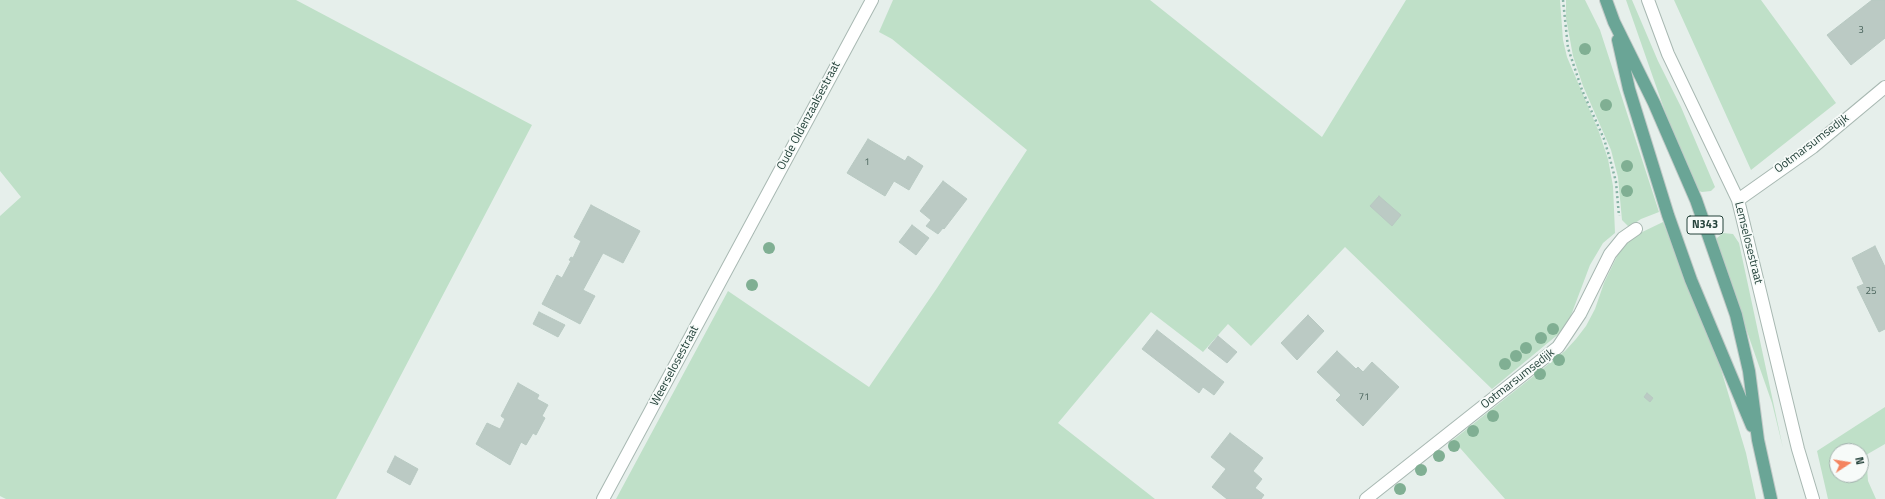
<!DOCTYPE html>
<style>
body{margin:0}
#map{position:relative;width:1885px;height:499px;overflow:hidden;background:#e6efeb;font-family:"Titillium Web",sans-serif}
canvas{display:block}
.north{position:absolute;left:1829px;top:443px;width:40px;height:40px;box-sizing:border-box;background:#f7fbf9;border:1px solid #a3b1ad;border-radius:50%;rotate:78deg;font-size:11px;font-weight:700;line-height:16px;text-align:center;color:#24423a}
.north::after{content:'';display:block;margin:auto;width:14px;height:18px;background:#f4845f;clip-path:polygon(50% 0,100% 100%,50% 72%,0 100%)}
</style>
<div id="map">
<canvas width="1885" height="499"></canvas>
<div class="north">N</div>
</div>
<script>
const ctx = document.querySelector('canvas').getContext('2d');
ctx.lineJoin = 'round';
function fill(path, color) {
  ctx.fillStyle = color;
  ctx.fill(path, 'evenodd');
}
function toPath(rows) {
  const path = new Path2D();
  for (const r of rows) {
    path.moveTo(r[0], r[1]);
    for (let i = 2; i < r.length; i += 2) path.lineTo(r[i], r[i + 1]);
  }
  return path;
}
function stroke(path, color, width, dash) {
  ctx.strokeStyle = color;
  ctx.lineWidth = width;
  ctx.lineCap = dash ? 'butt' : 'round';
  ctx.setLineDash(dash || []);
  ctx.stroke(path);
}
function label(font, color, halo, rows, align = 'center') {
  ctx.font = font + ' "Titillium Web",sans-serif';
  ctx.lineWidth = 3.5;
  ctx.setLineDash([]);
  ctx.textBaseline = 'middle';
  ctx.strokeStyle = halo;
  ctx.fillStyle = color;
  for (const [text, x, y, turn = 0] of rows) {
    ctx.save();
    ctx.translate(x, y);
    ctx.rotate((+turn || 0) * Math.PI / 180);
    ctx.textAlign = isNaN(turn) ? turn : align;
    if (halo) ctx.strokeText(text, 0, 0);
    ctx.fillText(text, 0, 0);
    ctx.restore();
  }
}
const green = toPath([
 [0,0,296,0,532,125,336,499,6,499,0,496,0,216,21,197,0,171],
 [893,0,1150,0,1322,137,1406,0,1560,0,1563,40,1567,57,1599,132,1608,159,1613,186,1615,233,1603,243,1590,265,1570,318,1561,332,1492,389,1345,247,1251,346,1228,324,1203,352,1151,312,1058,423,1155,499,616,499,728,291,869,387,937,288,1027,150,892,39,879,32],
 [1566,0,1585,0,1600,30,1659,212,1641,219,1629,227,1622,220,1618,177,1611,150,1583,86,1573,56,1566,18],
 [1626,0,1632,0,1658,61,1681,107,1715,187,1711,191,1702,192,1692,189],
 [1674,0,1761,0,1836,103,1751,170],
 [1663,222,1717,356,1746,453,1756,499,1505,499,1453,440,1565,351,1576,339,1586,326,1595,309,1604,283,1622,246,1634,236],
 [1723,233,1733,234,1739,243,1783,448,1772,403,1730,283,1716,251,1717,238],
 [1885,407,1885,444,1866,455,1868,481,1876,499,1828,499,1817,451],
 [1837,451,1861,451,1861,475,1837,475]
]);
const building = toPath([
 [1872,0,1885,0,1885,38,1851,65,1827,35,1872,0],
 [868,139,905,161,908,156,923,166,909,190,894,181,885,196,847,173,868,139],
 [943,181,967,199,944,229,943,228,938,234,926,226,931,220,920,211,943,181],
 [1379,196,1401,215,1392,226,1370,206,1379,196],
 [591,205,640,231,623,263,603,253,583,290,595,296,580,324,542,304,557,275,562,278,571,261,569,260,571,257,573,258,581,241,574,237,591,205],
 [912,225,929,238,916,255,899,242,912,225],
 [1875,246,1885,267,1885,329,1879,332,1857,287,1864,284,1852,258,1875,246],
 [539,312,565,325,558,337,533,324,539,312],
 [1308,315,1324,331,1297,360,1281,343,1308,315],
 [1157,330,1224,382,1214,395,1203,387,1199,393,1142,349,1157,330],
 [1218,336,1237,352,1227,363,1208,348,1218,336],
 [1337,351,1356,369,1358,367,1363,372,1372,362,1399,387,1363,426,1336,400,1341,395,1317,372,1337,351],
 [518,383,539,395,537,399,548,405,542,416,545,418,536,435,533,433,526,445,521,442,510,465,476,444,487,423,500,429,505,419,501,416,518,383],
 [1647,393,1653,398,1650,402,1644,397,1647,393],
 [1230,433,1263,458,1253,471,1262,479,1255,488,1264,495,1261,499,1227,499,1212,487,1226,469,1211,457,1230,433],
 [395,456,418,469,410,485,387,472,395,456]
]);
const path = toPath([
 [1563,0,1568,48,1582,90,1604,139,1610,159,1616,182,1619,216]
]);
const minor = toPath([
 [1648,0,1668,54,1738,200,1798,449,1813,499],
 [1738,200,1813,147,1885,87],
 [603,499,872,0],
 [1366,499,1558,347,1580,314,1610,254,1623,238,1636,229]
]);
const primary = toPath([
 [1606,0,1614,22,1654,103,1696,200,1736,315,1749,371,1758,440,1771,499],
 [1618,40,1629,89,1668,215,1691,280,1752,426]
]);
const trees = [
 [1585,49],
 [1606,105],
 [1627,166],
 [1627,191],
 [769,248],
 [752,285],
 [1553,329],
 [1541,338],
 [1526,348],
 [1516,356],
 [1559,360],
 [1505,364],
 [1540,374],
 [1493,416],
 [1473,431],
 [1454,446],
 [1439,456],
 [1421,470],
 [1400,489]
];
const numberNames = [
 ["3",1861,31],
 ["1",867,163],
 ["25",1871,292],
 ["71",1364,398]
];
const shields = [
 [1705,225,36]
];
const shieldNames = [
 ["N343",1705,225]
];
const streetNames = [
 ["Oude Oldenzaalsestraat",809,116,-62],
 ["Ootmarsumsedijk",1812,144,-37],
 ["Lemselosestraat",1748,243,76],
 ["Weerselosestraat",675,366,-62],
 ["Ootmarsumsedijk",1518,379,-38]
];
fill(green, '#bfe0c8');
fill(building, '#bbcac4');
stroke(building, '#b8c9c2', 1);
stroke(minor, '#a8b8b2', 14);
stroke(primary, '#c2cac8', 14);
stroke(path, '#86b3a5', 2.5, [2, 3]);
stroke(minor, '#fff', 12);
stroke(primary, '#6aa596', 12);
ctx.fillStyle = '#80af93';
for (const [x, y] of trees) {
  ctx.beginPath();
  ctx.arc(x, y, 6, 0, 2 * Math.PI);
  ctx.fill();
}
label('10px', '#4a645c', null, numberNames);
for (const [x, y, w] of shields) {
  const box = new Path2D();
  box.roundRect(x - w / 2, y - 9, w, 18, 3);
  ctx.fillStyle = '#f7fbf9';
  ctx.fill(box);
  stroke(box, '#24423a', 1);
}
label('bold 11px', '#24423a', null, shieldNames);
label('12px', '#24423a', '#f7fbf9', streetNames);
</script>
